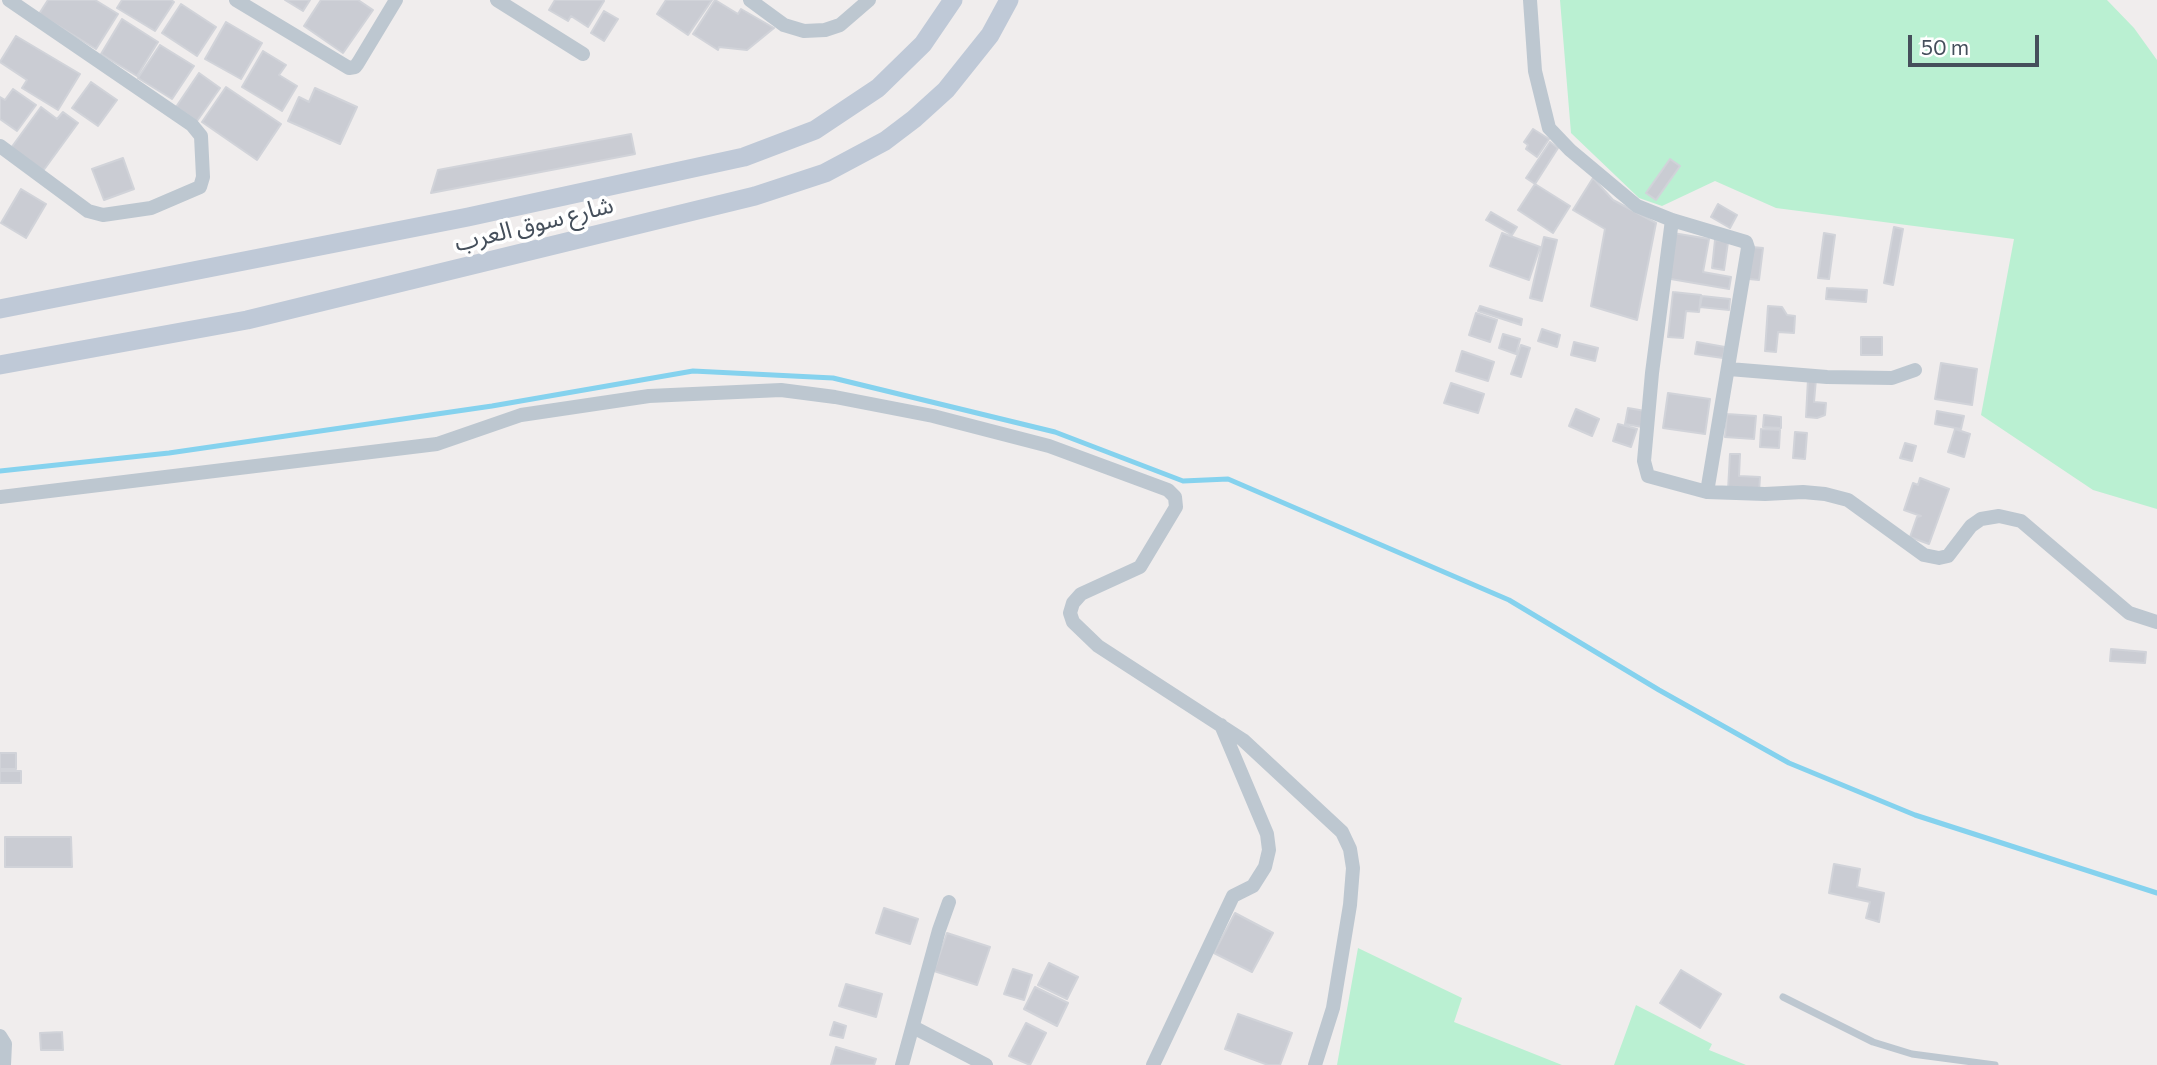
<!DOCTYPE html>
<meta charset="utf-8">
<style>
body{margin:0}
#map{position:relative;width:2157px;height:1065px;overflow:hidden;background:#f0eded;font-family:Commissioner,sans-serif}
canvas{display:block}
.scale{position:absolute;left:1908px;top:35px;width:131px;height:32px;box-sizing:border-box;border:4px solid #454f5b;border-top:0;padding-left:9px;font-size:21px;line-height:24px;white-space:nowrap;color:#454f5b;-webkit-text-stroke:5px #fff;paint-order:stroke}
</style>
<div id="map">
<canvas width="2157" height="1065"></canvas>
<div class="scale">50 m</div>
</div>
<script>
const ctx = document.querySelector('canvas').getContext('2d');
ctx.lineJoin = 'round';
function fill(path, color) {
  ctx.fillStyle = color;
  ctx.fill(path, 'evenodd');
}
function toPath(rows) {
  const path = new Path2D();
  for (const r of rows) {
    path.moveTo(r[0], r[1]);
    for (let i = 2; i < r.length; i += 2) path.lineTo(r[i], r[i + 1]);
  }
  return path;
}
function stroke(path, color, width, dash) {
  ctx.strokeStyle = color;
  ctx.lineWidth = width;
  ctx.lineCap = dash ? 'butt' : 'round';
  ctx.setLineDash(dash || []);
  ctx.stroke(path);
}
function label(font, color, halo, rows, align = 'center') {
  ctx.font = font + ' Commissioner,"Noto Sans Arabic",sans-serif';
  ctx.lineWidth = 7;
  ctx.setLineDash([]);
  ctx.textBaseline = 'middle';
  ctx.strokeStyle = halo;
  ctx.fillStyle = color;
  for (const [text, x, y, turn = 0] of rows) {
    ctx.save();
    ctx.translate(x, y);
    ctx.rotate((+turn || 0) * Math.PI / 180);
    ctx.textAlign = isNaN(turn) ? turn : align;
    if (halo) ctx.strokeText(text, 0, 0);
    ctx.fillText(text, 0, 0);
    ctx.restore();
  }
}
const green = toPath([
 [1560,0,2107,0,2134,28,2157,60,2157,509,2093,490,1981,415,2014,239,1776,208,1715,181,1662,206,1639,198,1571,133],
 [1358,948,1462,998,1454,1022,1562,1065,1337,1065],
 [1636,1005,1712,1044,1709,1050,1746,1065,1614,1065]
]);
const stream = toPath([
 [0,471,169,453,492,406,693,371,833,378,1055,432,1183,481,1228,479,1509,600,1659,690,1789,763,1915,815,2157,893]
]);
const building = toPath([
 [48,0,95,0,118,14,96,49,39,14,48,0],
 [122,0,171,0,174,2,155,31,117,8,122,0],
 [285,0,310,0,303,11,285,0],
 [321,0,358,0,373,10,343,53,304,26,321,0],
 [555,0,602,0,604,1,588,27,571,16,568,21,549,10,555,0],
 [666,0,712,0,688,35,657,14,666,0],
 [715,0,738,14,741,9,774,28,747,50,719,47,718,50,693,34,715,0],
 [181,4,216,27,197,56,162,33,181,4],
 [604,11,618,19,604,41,591,33,604,11],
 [122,19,158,42,137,76,101,54,122,19],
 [226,22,262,43,241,79,205,59,226,22],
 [16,36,80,74,58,110,22,88,27,80,0,62,16,36],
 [160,45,194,66,172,99,138,78,160,45],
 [263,51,286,65,279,75,297,86,282,111,242,87,263,51],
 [199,73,220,88,197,121,176,107,199,73],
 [91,82,117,100,98,126,72,108,91,82],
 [226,87,281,124,257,160,202,122,226,87],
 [315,88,357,107,340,144,288,121,299,97,309,102,315,88],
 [13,89,36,105,17,131,0,119,0,97,5,100,13,89],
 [41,107,57,119,63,112,78,123,43,171,11,148,41,107],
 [1533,129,1549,139,1537,157,1526,149,1528,145,1524,142,1533,129],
 [631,134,635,154,431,193,438,170,631,134],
 [1550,142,1558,148,1535,184,1526,178,1550,142],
 [123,158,134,189,104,200,92,169,123,158],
 [1670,159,1680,166,1656,200,1646,193,1670,159],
 [1593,178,1613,200,1656,223,1637,320,1591,306,1605,229,1573,210,1593,178],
 [1535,184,1570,206,1553,233,1518,210,1535,184],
 [21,189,46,204,26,238,1,223,21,189],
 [1718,204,1737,215,1730,228,1711,217,1718,204],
 [1491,212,1517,227,1512,235,1486,220,1491,212],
 [1894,227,1903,229,1893,285,1884,283,1894,227],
 [1502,233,1540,247,1529,280,1490,266,1502,233],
 [1673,233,1709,239,1703,272,1731,277,1729,289,1665,278,1673,233],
 [1824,233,1835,235,1829,279,1818,278,1824,233],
 [1544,237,1557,240,1542,301,1530,298,1544,237],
 [1715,240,1728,242,1724,270,1712,268,1715,240],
 [1752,247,1763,248,1759,280,1749,279,1752,247],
 [1827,288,1867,290,1866,302,1826,299,1827,288],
 [1673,292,1701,295,1699,312,1686,311,1683,338,1668,337,1673,292],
 [1702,296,1730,299,1729,310,1700,307,1702,296],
 [1480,306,1522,319,1521,325,1478,311,1480,306],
 [1768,306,1782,307,1787,315,1795,316,1794,333,1778,332,1776,352,1765,351,1768,306],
 [1476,313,1497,320,1490,342,1469,335,1476,313],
 [1542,329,1560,335,1557,347,1538,341,1542,329],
 [1503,334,1520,339,1516,354,1499,348,1503,334],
 [1861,337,1882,337,1882,355,1861,355,1861,337],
 [1574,342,1598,348,1595,361,1571,355,1574,342],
 [1697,342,1725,347,1723,358,1695,354,1697,342],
 [1521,345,1530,348,1521,377,1511,374,1521,345],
 [1462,351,1494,362,1488,381,1456,371,1462,351],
 [1941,363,1977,369,1972,405,1935,399,1941,363],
 [1808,379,1816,379,1814,402,1826,403,1825,415,1817,418,1806,417,1808,379],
 [1451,383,1484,394,1478,413,1444,403,1451,383],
 [1668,393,1710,399,1705,434,1663,428,1668,393],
 [1628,408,1645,411,1642,427,1625,424,1628,408],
 [1576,409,1599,419,1592,436,1569,426,1576,409],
 [1937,411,1964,416,1961,429,1935,424,1937,411],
 [1727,414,1756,416,1754,439,1725,437,1727,414],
 [1764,415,1781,417,1781,428,1763,427,1764,415],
 [1618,424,1637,429,1631,447,1613,441,1618,424],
 [1761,429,1780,430,1779,448,1760,447,1761,429],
 [1955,429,1970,434,1964,457,1948,452,1955,429],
 [1795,432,1807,433,1805,459,1793,458,1795,432],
 [1905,443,1916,446,1912,461,1900,458,1905,443],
 [1730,454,1740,454,1739,476,1760,477,1759,492,1728,490,1730,454],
 [1920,478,1949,489,1929,544,1910,537,1917,517,1921,516,1904,510,1913,483,1918,485,1920,478],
 [2111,649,2146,652,2145,663,2110,661,2111,649],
 [0,753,16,753,16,769,0,769,0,753],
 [0,771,21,771,21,783,0,783,0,771],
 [5,837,71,837,72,867,5,867,5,837],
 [1834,864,1860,869,1857,887,1884,893,1879,922,1866,918,1870,902,1829,893,1834,864],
 [884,908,918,919,910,944,876,933,884,908],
 [1235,913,1273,933,1252,972,1214,953,1235,913],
 [947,933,990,947,977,985,934,971,947,933],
 [1049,963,1078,977,1067,999,1038,985,1049,963],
 [1013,969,1032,975,1024,1000,1004,994,1013,969],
 [1681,970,1721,994,1700,1028,1660,1003,1681,970],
 [846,984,882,994,876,1017,839,1006,846,984],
 [1035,987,1068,1003,1057,1026,1024,1009,1035,987],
 [1238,1014,1292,1033,1280,1065,1268,1065,1225,1049,1238,1014],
 [834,1022,846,1026,843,1038,830,1035,834,1022],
 [1026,1023,1046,1033,1030,1065,1009,1056,1026,1023],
 [62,1032,63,1050,41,1050,40,1033,62,1032],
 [836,1047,876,1059,874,1065,831,1065,836,1047]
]);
const service = toPath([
 [1783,997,1873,1042,1912,1054,1995,1065]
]);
const minor = toPath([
 [236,0,349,68,355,67,358,63,396,0],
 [497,0,583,54],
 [750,0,784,25,804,31,825,30,840,25,869,0],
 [1530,0,1535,71,1549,128,1570,150,1637,206,1672,220,1746,242,1748,248,1707,492],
 [0,146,88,211,103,215,151,208,200,187,203,177,201,136,192,125,9,0],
 [1672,220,1652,373,1644,461,1648,476,1707,492,1765,494,1803,492,1825,494,1848,500,1924,555,1939,558,1948,556,1971,526,1981,519,1999,516,2021,521,2129,613,2157,622],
 [1729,369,1827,377,1892,378,1915,370],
 [0,497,437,444,521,415,649,396,781,390,835,397,933,416,1049,446,1168,490,1175,497,1176,507,1140,567,1081,594,1073,603,1070,613,1073,622,1098,646,1243,740,1342,832,1350,849,1353,868,1350,905,1333,1008,1315,1065],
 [913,1027,986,1065],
 [0,1036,5,1044,4,1065],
 [902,1065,939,930,949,902],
 [1153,1065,1233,896,1253,886,1265,867,1269,850,1267,834,1221,725]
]);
const secondary = toPath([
 [0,309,468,217,744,157,815,130,878,88,923,44,953,0],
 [0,365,247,320,755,196,825,173,885,141,914,119,946,90,990,35,1009,0]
]);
const streetNames = [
 ["شارع سوق العرب",534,224,-14]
];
fill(green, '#baf0d2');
stroke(stream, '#85d2ee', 5);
fill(building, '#caccd3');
stroke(building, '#d1d3d9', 2);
stroke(service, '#bdc7d0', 7);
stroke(minor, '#bdc7d0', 14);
stroke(secondary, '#bfc9d7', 19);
label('24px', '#454f5b', '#fff', streetNames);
</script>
